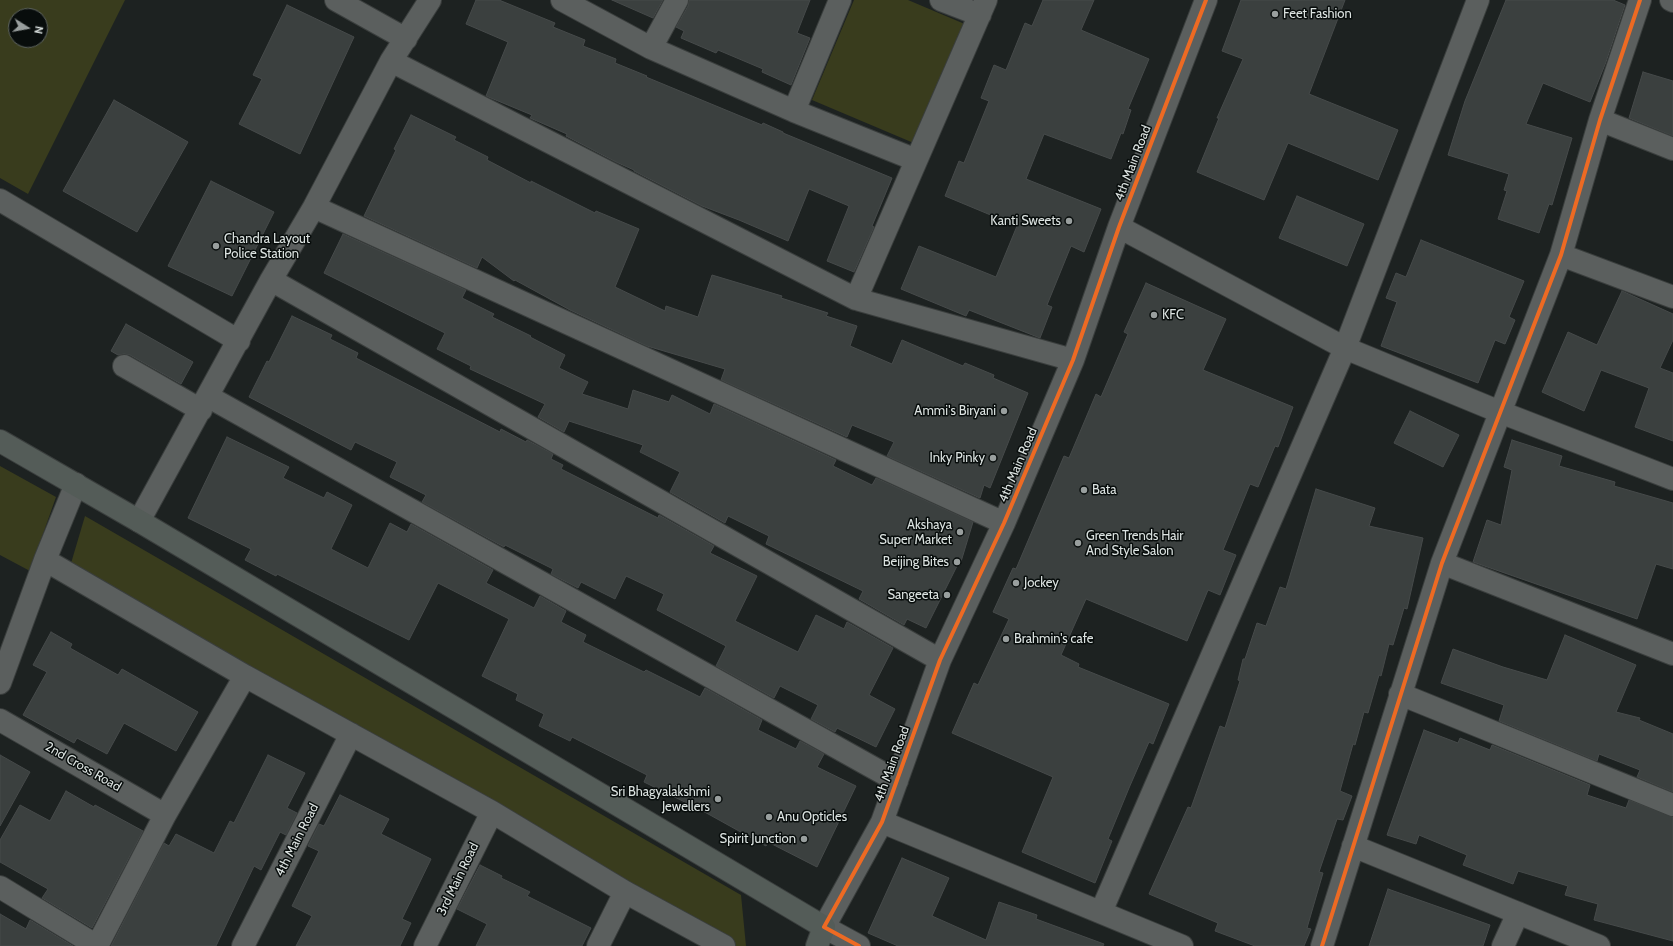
<!DOCTYPE html>
<style>
body{margin:0}
#map{position:relative;width:1673px;height:946px;overflow:hidden;background:#1d2221;font-family:Cabin,sans-serif}
canvas{display:block}
.north{position:absolute;left:8px;top:8px;width:40px;height:40px;box-sizing:border-box;background:#080d0c;border:1px solid #5d6361;border-radius:50%;rotate:101deg;font-size:11px;font-weight:700;line-height:16px;text-align:center;color:#dce3e1}
.north::after{content:'';display:block;margin:auto;width:14px;height:18px;background:#999f9e;clip-path:polygon(50% 0,100% 100%,50% 72%,0 100%)}
</style>
<div id="map">
<canvas width="1673" height="946"></canvas>
<div class="north">N</div>
</div>
<script>
const ctx = document.querySelector('canvas').getContext('2d');
ctx.lineJoin = 'round';
function fill(path, color) {
  ctx.fillStyle = color;
  ctx.fill(path, 'evenodd');
}
function toPath(rows) {
  const path = new Path2D();
  for (const r of rows) {
    path.moveTo(r[0], r[1]);
    for (let i = 2; i < r.length; i += 2) path.lineTo(r[i], r[i + 1]);
  }
  return path;
}
function stroke(path, color, width, dash) {
  ctx.strokeStyle = color;
  ctx.lineWidth = width;
  ctx.lineCap = dash ? 'butt' : 'round';
  ctx.setLineDash(dash || []);
  ctx.stroke(path);
}
function label(font, color, halo, rows, align = 'center') {
  ctx.font = font + ' Cabin,sans-serif';
  ctx.lineWidth = 3;
  ctx.setLineDash([]);
  ctx.textBaseline = 'middle';
  ctx.strokeStyle = halo;
  ctx.fillStyle = color;
  for (const [text, x, y, turn = 0] of rows) {
    ctx.save();
    ctx.translate(x, y);
    ctx.rotate((+turn || 0) * Math.PI / 180);
    ctx.textAlign = isNaN(turn) ? turn : align;
    if (halo) ctx.strokeText(text, 0, 0);
    ctx.fillText(text, 0, 0);
    ctx.restore();
  }
}
const green = toPath([
 [0,0,125,0,28,194,0,178],
 [16,16,40,16,40,40,16,40],
 [854,0,908,0,967,25,916,144,812,100],
 [0,466,56,497,30,571,0,555],
 [85,516,741,895,746,946,734,946,69,570]
]);
const building = toPath([
 [476,0,499,0,555,23,553,27,585,40,583,46,616,59,615,63,647,76,646,77,762,125,763,123,783,132,783,133,892,178,872,226,874,227,854,272,827,261,849,206,809,189,788,241,739,220,702,206,634,171,634,170,616,162,566,136,567,134,530,118,532,115,486,96,508,42,466,24,476,0],
 [612,0,663,0,653,18,612,0],
 [689,0,810,0,797,33,810,38,791,85,762,72,763,69,718,50,716,53,681,38,684,31,676,27,688,6,689,0],
 [1043,0,1094,0,1081,30,1149,59,1128,109,1131,110,1123,134,1121,133,1111,159,1044,134,1026,179,1101,209,1084,252,1071,246,1047,305,1052,307,1040,338,969,310,966,316,901,289,919,246,996,277,1017,226,945,196,959,161,964,163,989,101,981,98,994,65,1006,70,1025,23,1032,26,1043,0],
 [1241,0,1345,0,1309,94,1398,130,1378,180,1288,143,1264,200,1197,172,1219,118,1217,118,1243,59,1222,51,1241,0],
 [1506,0,1613,0,1625,5,1606,62,1590,102,1543,83,1526,124,1572,138,1552,205,1549,204,1539,233,1498,219,1507,191,1504,190,1509,174,1448,155,1465,101,1506,0],
 [287,5,354,37,300,154,239,124,262,79,253,75,287,5],
 [1643,72,1673,81,1673,136,1629,118,1643,72],
 [114,100,188,142,137,232,63,191,114,100],
 [411,115,456,137,454,140,488,157,487,160,531,183,531,181,595,213,596,211,639,229,615,287,665,311,666,306,698,317,712,275,782,296,781,298,828,313,826,316,857,326,850,346,892,364,902,340,963,366,965,363,994,375,993,378,1028,393,990,488,984,485,980,498,887,456,894,442,852,425,847,437,721,380,725,369,647,346,570,310,515,280,514,281,482,257,477,268,364,216,396,150,394,149,411,115],
 [211,181,274,212,232,296,168,266,211,181],
 [1297,196,1364,224,1347,266,1279,238,1297,196],
 [343,234,466,290,462,298,494,314,492,317,531,336,530,337,565,355,559,368,588,382,582,394,628,409,633,390,669,402,672,395,710,414,714,404,836,460,833,466,872,485,876,478,973,522,960,565,958,564,926,628,907,619,904,625,859,599,863,591,766,544,769,536,728,516,725,523,670,492,680,472,640,452,643,445,569,421,564,432,538,417,545,404,470,369,471,366,437,349,445,333,324,273,343,234],
 [1421,240,1524,281,1509,317,1515,320,1505,344,1495,340,1478,383,1381,346,1397,302,1386,298,1396,273,1406,277,1421,240],
 [1146,283,1226,319,1203,370,1293,407,1278,447,1275,446,1258,487,1250,484,1223,550,1236,555,1220,595,1208,590,1187,641,1086,599,1061,655,1079,664,1078,667,1169,704,1153,744,1149,742,1129,788,1108,839,1112,841,1095,883,1022,852,1053,777,952,733,974,683,978,685,1009,619,993,612,1013,568,1016,569,1064,456,1069,458,1096,394,1101,397,1128,334,1124,332,1146,283],
 [1622,291,1673,314,1673,340,1660,368,1673,373,1673,441,1635,427,1649,388,1601,370,1584,411,1542,392,1568,332,1597,345,1622,291],
 [292,316,332,335,330,339,358,353,356,358,500,432,501,429,526,442,527,440,553,454,551,459,563,465,561,469,658,518,659,515,714,546,710,553,757,576,735,621,798,652,816,615,844,629,847,622,893,648,869,695,895,709,876,747,837,728,835,732,811,719,818,705,780,686,774,698,716,666,726,646,657,610,664,594,626,576,615,599,581,582,578,588,551,574,553,569,505,545,504,547,422,502,426,495,390,477,397,462,355,442,351,450,249,397,267,361,269,362,292,316],
 [126,324,193,362,181,384,130,355,124,354,118,355,111,351,126,324],
 [1410,411,1459,435,1443,467,1394,443,1410,411],
 [227,437,289,467,283,478,324,498,327,492,352,505,331,549,368,568,390,523,407,532,411,524,493,570,486,583,534,608,540,596,566,611,561,622,586,635,583,642,644,672,646,670,700,697,705,688,762,720,758,730,796,749,800,741,824,754,817,767,856,786,817,867,768,842,766,846,701,810,644,782,647,775,572,737,570,741,539,726,544,714,516,700,518,694,482,676,509,619,438,583,409,640,277,574,276,576,245,560,251,549,188,518,227,437],
 [1512,440,1562,456,1559,466,1615,482,1614,486,1673,503,1673,569,1656,564,1637,619,1473,562,1487,520,1501,525,1512,470,1504,467,1512,440],
 [1316,489,1375,508,1369,526,1423,538,1407,609,1404,608,1393,645,1389,644,1381,676,1379,675,1368,713,1364,712,1355,745,1353,744,1340,791,1352,796,1343,820,1337,819,1319,872,1323,873,1307,928,1311,929,1304,946,1255,946,1215,931,1218,923,1149,894,1188,807,1191,808,1220,726,1225,728,1240,681,1238,680,1243,659,1245,659,1257,623,1266,626,1280,587,1286,589,1316,489],
 [51,632,72,644,70,648,118,675,122,669,198,712,176,751,124,723,107,754,77,738,74,743,23,715,47,672,33,665,51,632],
 [1565,635,1636,665,1616,712,1640,718,1639,720,1673,734,1673,792,1637,777,1640,770,1599,754,1597,761,1499,721,1504,705,1441,683,1453,649,1503,667,1547,680,1565,635],
 [1424,730,1458,743,1460,738,1490,750,1492,745,1590,785,1587,795,1626,808,1629,800,1673,817,1673,941,1594,920,1598,904,1565,895,1568,886,1518,871,1513,884,1463,865,1467,855,1419,835,1416,844,1387,835,1424,730],
 [0,755,30,772,0,826,0,755],
 [268,755,305,773,287,808,297,813,286,835,280,832,261,870,254,866,216,946,111,946,164,843,169,846,176,834,214,853,230,821,234,823,268,755],
 [66,791,94,807,95,805,143,831,92,928,42,898,48,889,0,862,0,840,20,805,50,821,66,791],
 [340,795,389,819,381,834,431,859,402,919,411,923,400,946,296,946,312,916,292,906,319,851,308,846,319,824,324,826,340,795],
 [902,858,949,878,932,916,986,940,999,902,1037,915,1036,919,1104,944,1103,946,898,946,868,933,902,858],
 [480,865,502,876,501,878,530,892,527,896,591,928,582,946,476,946,487,924,457,909,480,865],
 [1388,889,1490,925,1483,946,1369,946,1388,889],
 [0,914,26,929,30,920,73,946,0,946,0,914]
]);
const minor = toPath([
 [336,0,406,39],
 [562,0,651,48,794,111,916,160],
 [941,0,980,15],
 [1671,0,1673,1],
 [651,48,677,0],
 [391,61,856,299,1073,360],
 [794,111,840,0],
 [1600,120,1673,149],
 [0,200,239,341],
 [314,207,1004,523],
 [1119,227,1345,348,1500,412,1673,479],
 [1561,255,1673,297],
 [271,280,940,660],
 [856,299,986,0],
 [124,366,201,410],
 [209,397,897,781],
 [139,521,271,280,314,207,391,61,430,0],
 [45,560,245,676,492,812,625,892,724,946],
 [1442,563,1673,654],
 [0,683,45,560,76,484],
 [1400,694,1673,805],
 [0,720,165,815],
 [882,822,1182,946],
 [1353,846,1599,946],
 [0,887,97,946],
 [1101,912,1345,348,1478,0],
 [97,946,165,815,245,676],
 [243,946,351,734],
 [425,946,492,812],
 [598,946,625,892],
 [859,946,824,927,882,822,940,660,1004,523,1073,360,1119,227,1206,0],
 [1322,946,1442,563,1561,255,1600,120,1640,0],
 [1503,946,1518,913]
]);
const major = toPath([
 [0,441,139,521,824,927,817,946]
]);
const cycleway = toPath([
 [859,946,824,927,882,822,940,660,1004,523,1073,360,1119,227,1206,0],
 [1322,946,1442,563,1561,255,1600,120,1640,0]
]);
const markers = [
 [1275,14,4,"#999f9e"],
 [1069,221,4,"#999f9e"],
 [216,246,4,"#999f9e"],
 [1154,315,4,"#999f9e"],
 [1004,411,4,"#999f9e"],
 [993,458,4,"#999f9e"],
 [1084,490,4,"#999f9e"],
 [960,532,4,"#999f9e"],
 [1078,543,4,"#999f9e"],
 [957,562,4,"#999f9e"],
 [1016,583,4,"#999f9e"],
 [947,595,4,"#999f9e"],
 [1006,639,4,"#999f9e"],
 [718,799,4,"#999f9e"],
 [769,817,4,"#999f9e"],
 [804,839,4,"#999f9e"]
];
const poiNames = [
 ["Feet Fashion",1283,14],
 ["Kanti Sweets",1061,221,"right"],
 ["Chandra Layout",224,239],
 ["Police Station",224,254],
 ["KFC",1162,315],
 ["Ammi's Biryani",996,411,"right"],
 ["Inky Pinky",985,458,"right"],
 ["Bata",1092,490],
 ["Akshaya",952,525,"right"],
 ["Super Market",952,540,"right"],
 ["Green Trends Hair",1086,536],
 ["And Style Salon",1086,551],
 ["Beijing Bites",949,562,"right"],
 ["Jockey",1024,583],
 ["Sangeeta",939,595,"right"],
 ["Brahmin's cafe",1014,639],
 ["Sri Bhagyalakshmi",710,792,"right"],
 ["Jewellers",710,807,"right"],
 ["Anu Opticles",777,817],
 ["Spirit Junction",796,839,"right"]
];
const streetNames = [
 ["4th Main Road",1133,163,-69],
 ["4th Main Road",1018,465,-67],
 ["4th Main Road",892,764,-70],
 ["2nd Cross Road",83,767,30],
 ["4th Main Road",297,840,-63],
 ["3rd Main Road",458,879,-64]
];
fill(green, '#393c1d');
fill(building, '#3b403f');
stroke(building, '#464a4a', 1);
stroke(minor, '#3a3e3d', 24);
stroke(major, '#3a3e3d', 24);
stroke(minor, '#5b5f5e', 22);
stroke(major, '#545c58', 22);
stroke(cycleway, '#ed6a23', 4);
for (const [x, y, r, color] of markers) {
  const dot = new Path2D();
  dot.arc(x, y, r, 0, 2 * Math.PI);
  ctx.fillStyle = color;
  ctx.fill(dot);
  stroke(dot, '#080d0c', 1.5);
}
label('13px', '#dce3e1', '#080d0c', poiNames, 'left');
label('13px', '#dce3e1', '#080d0c', streetNames);
</script>
